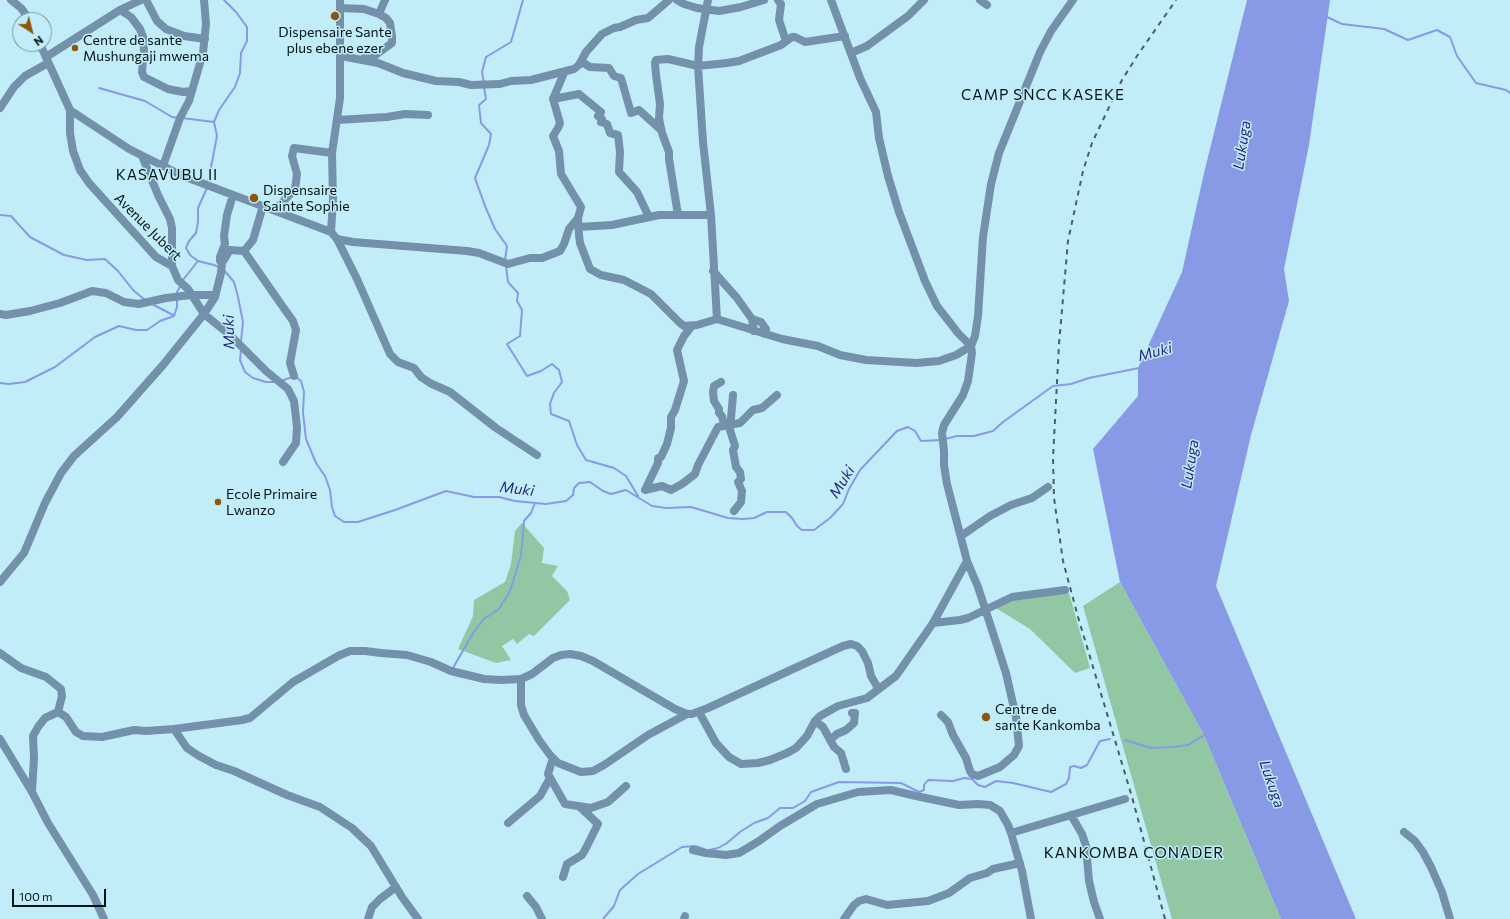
<!DOCTYPE html>
<style>
body{margin:0}
#map{position:relative;width:1510px;height:919px;overflow:hidden;background:#c1edf8;font-family:Commissioner,sans-serif}
canvas{display:block}
.north{position:absolute;left:12px;top:12px;width:40px;height:40px;box-sizing:border-box;background:#c1edf8;border:1px solid #75959d;border-radius:50%;rotate:144deg;font-size:11px;font-weight:700;line-height:16px;text-align:center;color:#031215}
.north::after{content:'';display:block;margin:auto;width:14px;height:18px;background:#8d570b;clip-path:polygon(50% 0,100% 100%,50% 72%,0 100%)}
.scale{position:absolute;left:12px;top:889px;width:94px;height:18px;box-sizing:border-box;border:2px solid #031215;border-top:0;padding-left:5px;font-size:12px;line-height:14px;white-space:nowrap;color:#031215;-webkit-text-stroke:3px #c1edf8;paint-order:stroke}
</style>
<div id="map">
<canvas width="1510" height="919"></canvas>
<div class="north">N</div>
<div class="scale">100 m</div>
</div>
<script>
const ctx = document.querySelector('canvas').getContext('2d');
ctx.lineJoin = 'round';
function fill(path, color) {
  ctx.fillStyle = color;
  ctx.fill(path, 'evenodd');
}
function toPath(rows) {
  const path = new Path2D();
  for (const r of rows) {
    path.moveTo(r[0], r[1]);
    for (let i = 2; i < r.length; i += 2) path.lineTo(r[i], r[i + 1]);
  }
  return path;
}
function stroke(path, color, width, dash) {
  ctx.strokeStyle = color;
  ctx.lineWidth = width;
  ctx.lineCap = dash ? 'butt' : 'round';
  ctx.setLineDash(dash || []);
  ctx.stroke(path);
}
function label(font, color, halo, rows, align = 'center') {
  ctx.font = font + ' Commissioner,sans-serif';
  ctx.lineWidth = 3;
  ctx.setLineDash([]);
  ctx.textBaseline = 'middle';
  ctx.strokeStyle = halo;
  ctx.fillStyle = color;
  for (const [text, x, y, turn = 0] of rows) {
    ctx.save();
    ctx.translate(x, y);
    ctx.rotate((+turn || 0) * Math.PI / 180);
    ctx.textAlign = isNaN(turn) ? turn : align;
    if (halo) ctx.strokeText(text, 0, 0);
    ctx.fillText(text, 0, 0);
    ctx.restore();
  }
}
const green = toPath([
 [522,523,544,548,542,563,558,566,552,576,567,591,570,600,534,636,529,634,517,644,513,639,502,646,511,660,496,663,458,649,473,616,474,600,505,582,511,564,515,531],
 [1120,582,1204,735,1281,919,1172,919,1083,606],
 [1069,593,1090,668,1075,673,1030,629,996,608,1017,598]
]);
const water = toPath([
 [1247,0,1330,0,1309,145,1284,269,1289,301,1251,435,1216,586,1356,919,1281,919,1204,735,1120,582,1093,449,1138,396,1138,368,1182,272,1204,173]
]);
const stream = toPath([
 [1325,16,1342,24,1384,29,1408,40,1437,30,1450,37,1457,56,1476,83,1506,90,1510,93],
 [484,83,482,72,486,57,511,42,523,0],
 [484,87,486,99,479,105,481,123,491,134,489,145,475,178,485,206,495,229,507,246,505,260],
 [99,88,145,101,172,117,178,118],
 [182,118,214,122],
 [208,183,217,136,214,122,219,110,235,87,240,73,241,53,247,41,247,27,236,12,224,0],
 [207,188,198,208,198,222,196,233,189,241,186,248,190,255,198,261,214,265,219,267],
 [0,215,11,216,30,237,64,255,87,260,105,259,118,271,133,290,145,300],
 [506,266,508,282,518,293,517,301,522,310,520,336,507,344,527,376,541,371,552,364,559,370,562,382,554,393,550,404,551,414,569,421,577,445,586,460,614,468,626,476,638,496],
 [224,270,234,282,238,297,243,322,241,341],
 [182,281,198,261],
 [177,295,177,292,181,285],
 [150,303,173,315],
 [241,350,240,360,245,372,253,378,266,382,275,382],
 [296,377,301,381,304,392,303,413,306,439,316,463,325,476,330,490,332,507,335,516,344,522,358,522,395,510,446,491,474,497,499,497,515,501,546,504,566,501,573,495,574,488,579,483,590,482,603,491,611,494,626,490,652,506,666,508,691,507,728,518,743,519,754,518,767,512,786,512,792,518,797,526,802,530,814,530,830,518,843,504,849,489,860,470,897,431,908,427,915,431,921,441,941,440],
 [281,381,292,377],
 [0,383,9,384,25,382,55,367,95,337,119,326,136,330,147,330,160,321,174,316,177,307,177,300],
 [945,439,957,436,974,436,993,431,1003,422,1053,386,1071,384,1089,378,1139,368],
 [453,668,473,633,484,619,499,609,510,591,521,556,524,521,531,513,535,503],
 [1125,740,1151,748,1174,747,1188,745,1206,734],
 [709,850,718,848,727,843,740,832,754,823,768,818,780,808,793,808,805,801,811,792,839,782,901,783,919,792,924,790,924,785,928,780,953,781,964,778,972,779,978,785,985,787,996,781,1013,783,1051,792,1066,784,1069,778,1070,767,1074,766,1081,768,1087,765,1100,741,1110,739],
 [603,919,614,906,620,890,638,874,682,847,695,846,704,849]
]);
const minor = toPath([
 [11,0,21,8,30,20],
 [146,0,157,21,166,29,184,36,205,39],
 [677,0,684,4,697,8,719,11,741,7,764,0],
 [708,0,699,47,698,66,703,142,711,215,717,319],
 [778,0,781,4,779,20,786,41],
 [831,0,860,78,876,112,879,138,888,176,899,212,925,281,937,306,958,333,971,346,972,353,968,381,963,395,944,425,942,433,944,451,944,465,947,484,967,561,978,587,1006,673,1016,717,1019,746,1014,755,1000,767,978,776,972,774,970,771,966,758,953,735,948,722,941,715],
 [980,0,987,5],
 [341,8,364,9,379,14,386,18,390,23,392,36,392,43,374,56,365,57],
 [120,10,131,17,140,29,143,37,144,50,142,72,144,77,168,89,183,92,191,91],
 [379,14,385,0],
 [40,44,70,110,70,133,73,151,80,170,89,183,156,257,172,266,178,280,188,289,204,314,231,336,266,371,288,389,294,401,297,427,296,443,283,462],
 [851,53,867,46,908,16,924,0],
 [341,56,378,63,403,73,436,81,459,82,471,85,500,84,511,81,531,80,574,69,579,65,586,52,602,34,614,28,620,27,636,20,648,18,669,0],
 [46,57,120,10,141,0],
 [582,62,590,67,609,68,614,76,621,78,631,113,639,110,661,130],
 [564,73,553,99,560,123,558,128,553,136,559,151,561,174,581,207,578,218,579,235,580,243,590,269,601,275,624,280,651,294,680,323,684,326,697,325,717,319,782,339,818,346,840,355,866,360,916,363,939,361,956,355,971,346,975,336,978,316,983,237,991,184,999,153,1040,52,1051,31,1073,0],
 [553,99,579,94,601,112,598,116,602,119,601,122,607,124,610,133,618,135,620,152,619,172,637,192,649,217],
 [0,108,14,87,25,76,48,63],
 [70,110,129,149,183,176,331,232,337,239,357,279,390,354,398,362,414,368,421,377,430,383,450,392,496,428,537,455],
 [337,120,387,117,405,114,428,115],
 [142,156,158,195,170,219,172,228,172,266],
 [163,166,180,118,189,101,203,53,206,24,204,0],
 [263,206,253,240,244,251,283,307,293,321,296,330,290,363,294,376],
 [275,210,295,189,297,174,292,156,294,148,332,153],
 [678,215,669,159,669,152,662,133,659,118,660,104,656,75,655,63,656,60,668,59,698,66,727,63,739,61,781,45,792,37,795,37,805,42,845,36],
 [579,227,612,225,659,215,711,215],
 [331,232,333,200,332,153,340,98,340,0],
 [337,239,353,242,467,251,479,253,508,264,530,258,542,258,560,251,564,244,569,229,578,218],
 [222,263,220,261,220,257,225,244,224,236,227,215,233,195],
 [713,271,737,298,752,319],
 [0,314,6,315,30,311,60,303,92,291,106,293,124,302,139,304,166,298,191,295,212,295,215,297],
 [692,326,684,336,677,350,684,381,675,410,671,417,671,428,667,444,661,457,658,458,658,463,645,490,662,486,671,490,682,484,695,474,698,465,718,427,740,423,753,410,762,408,777,395],
 [754,331,752,319,761,322,766,329,765,334],
 [721,382,714,386,713,392,714,401,719,409,719,413,722,416,724,425],
 [733,395,730,430,735,446,733,450,736,467,740,472,741,479,738,482,742,491,741,502,734,511],
 [961,536,990,516,1011,505,1032,498,1048,487],
 [0,582,24,553,45,503,61,473,74,456,117,417,163,365,204,314,215,297,221,273,222,263,230,250,244,251],
 [933,623,960,620,968,618,1012,597,1065,590],
 [0,653,21,668,46,677,61,689,62,696,58,712],
 [521,679,521,705,524,715,539,740,550,755,558,763,581,772,593,771,604,765,648,735,687,714],
 [58,712,66,717,76,732,83,736,102,737,134,730,146,731,174,729,242,720,250,718,293,682,338,656,350,651,365,651,381,653,407,655,431,662,451,671,484,679,501,680,521,679,532,674,553,658,561,655,570,654,581,656,593,661,675,709,687,714,692,714,708,708,843,646,851,644,857,646,862,651,868,663,871,676,878,688],
 [699,712,716,743,729,757,741,764,758,763,770,760,787,753,796,748,807,736,815,721,820,716,838,706,867,698,896,676,933,623,967,561],
 [815,721,823,727,834,747,841,753,846,769],
 [174,729,187,748,199,756,216,765,234,771,287,795,320,807,352,828,371,846,402,897,418,919],
 [0,739,32,792,48,823,93,895,104,919],
 [830,740,837,734,846,730,854,723,855,713,852,713],
 [553,758,548,774,565,804,591,808,608,802,626,786],
 [32,791,34,758,33,736,38,727,45,718,58,712],
 [1071,815,1082,834,1086,846,1089,881,1094,902,1100,919],
 [508,823,540,796,550,778],
 [1404,832,1415,841,1423,852,1431,867,1442,892,1450,919],
 [1011,833,1125,799],
 [693,850,706,853,726,855,739,853,759,841,780,826,817,804,858,792,891,790,916,796,959,805,978,804,990,805,1000,811,1008,825,1011,833,1022,871,1031,919],
 [563,877,567,864,582,855,586,848,598,824,580,807],
 [527,896,536,907,542,919],
 [368,919,372,907,380,899,396,887],
 [684,919,685,916],
 [844,919,854,905,859,901,866,899,887,905,928,901,949,893,970,878,987,873,993,869,1020,863]
]);
const rail = toPath([
 [1165,919,1132,797,1078,617,1063,561,1054,498,1053,458,1059,344,1068,241,1083,171,1092,143,1122,80,1137,56,1176,0]
]);
const markers = [
 [335,16,5,"#8d570b"],
 [75,48,4,"#8d570b"],
 [254,198,5,"#8d570b"],
 [218,502,4,"#8d570b"],
 [986,717,5,"#8d570b"]
];
const poiNames = [
 ["Dispensaire Sante",335,32,"center"],
 ["plus ebene ezer",335,48,"center"],
 ["Centre de sante",83,40],
 ["Mushungaji mwema",83,56],
 ["Dispensaire",263,190],
 ["Sainte Sophie",263,206],
 ["Ecole Primaire",226,494],
 ["Lwanzo",226,510],
 ["Centre de",995,709],
 ["sante Kankomba",995,725]
];
const streetNames = [
 ["Avenue Jubert",148,227,45]
];
const neighbourhoodNames = [
 ["CAMP SNCC KASEKE",1043,95],
 ["KASAVUBU II",167,175],
 ["KANKOMBA CONADER",1134,853]
];
const waterNames = [
 ["Lukuga",1242,145,-81],
 ["Muki",229,332,-91],
 ["Muki",1155,352,-15],
 ["Lukuga",1190,464,-81],
 ["Muki",842,482,-58],
 ["Muki",517,489,7],
 ["Lukuga",1272,784,71]
];
fill(green, '#92c7a4');
fill(water, '#8899e5');
stroke(stream, '#8899e5', 2);
stroke(minor, '#7391ab', 8);
stroke(rail, '#476066', 2, [5, 5]);
for (const [x, y, r, color] of markers) {
  const dot = new Path2D();
  dot.arc(x, y, r, 0, 2 * Math.PI);
  ctx.fillStyle = color;
  ctx.fill(dot);
  stroke(dot, '#c1edf8', 1.5);
}
label('14px', '#031215', '#c1edf8', poiNames, 'left');
label('14px', '#031215', '#c1edf8', streetNames);
ctx.letterSpacing = '1px';
label('15px', '#031215', '#c1edf8', neighbourhoodNames);
ctx.letterSpacing = '0px';
label('italic 15px', '#23267d', '#c1edf8', waterNames);
</script>
